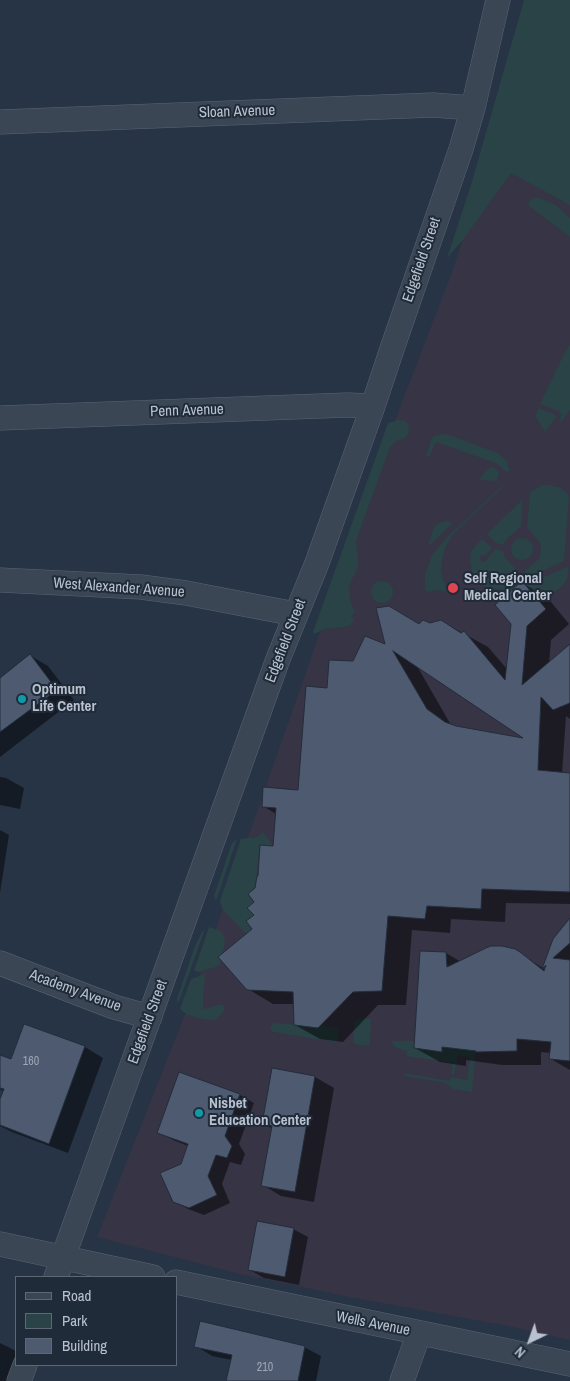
<!DOCTYPE html>
<style>
body{margin:0}
#map{position:relative;width:570px;height:1381px;overflow:hidden;background:#263446;font-family:"Archivo Narrow",sans-serif}
canvas{display:block}
.legend{position:absolute;left:15px;top:1276px;width:162px;height:90px;box-sizing:border-box;background:#202b3a;border:1px solid #5d6775;margin:0;padding:6px 9px;list-style:none;font-size:15px;color:#b9c1ce}
.legend li{display:flex;align-items:center;gap:10px;height:25px}
.legend b{width:25px;border:1px solid #5d6775}
.north{position:absolute;left:505px;top:1316px;width:50px;height:50px;-webkit-text-stroke:4px #202b3a;paint-order:stroke;rotate:222deg;font-size:14px;font-weight:700;line-height:20px;text-align:center;color:#b9c1ce}
.north::after{content:'';display:block;margin:auto;width:18px;height:22px;background:#b9c1ce;clip-path:polygon(50% 0,100% 100%,50% 72%,0 100%)}
</style>
<div id="map">
<canvas width="570" height="1381"></canvas>
<ul class="legend">
<li><b style="height:6px;background:#3b4655"></b>Road</li>
<li><b style="height:14px;background:#294346"></b>Park</li>
<li><b style="height:14px;background:#4d5a6f"></b>Building</li>
</ul>
<div class="north">N</div>
</div>
<script>
const ctx = document.querySelector('canvas').getContext('2d');
ctx.lineJoin = 'round';
function fill(path, color) {
  ctx.fillStyle = color;
  ctx.fill(path, 'evenodd');
}
function toPath(rows) {
  const path = new Path2D();
  for (const r of rows) {
    if (r.length === 3) {
      path.moveTo(r[0] + r[2], r[1]);
      path.arc(r[0], r[1], r[2], 0, 2 * Math.PI);
      continue;
    }
    path.moveTo(r[0], r[1]);
    for (let i = 2; i < r.length; i += 2) path.lineTo(r[i], r[i + 1]);
  }
  return path;
}
function stroke(path, color, width, dash) {
  ctx.strokeStyle = color;
  ctx.lineWidth = width;
  ctx.lineCap = dash ? 'butt' : 'round';
  ctx.setLineDash(dash || []);
  ctx.stroke(path);
}
function label(font, color, halo, rows, align = 'center') {
  ctx.font = font + ' "Archivo Narrow",sans-serif';
  ctx.lineWidth = 4;
  ctx.setLineDash([]);
  ctx.textBaseline = 'middle';
  ctx.strokeStyle = halo;
  ctx.fillStyle = color;
  for (const [text, x, y, turn = 0] of rows) {
    ctx.save();
    ctx.translate(x, y);
    ctx.rotate((+turn || 0) * Math.PI / 180);
    ctx.textAlign = isNaN(turn) ? turn : align;
    if (halo) ctx.strokeText(text, 0, 0);
    ctx.fillText(text, 0, 0);
    ctx.restore();
  }
}
const medical = toPath([
 [570,0,570,1340,508,1326,354,1298,236,1273,97,1237,191,999,389,436,452,272,502,118]
]);
const green = toPath([
 [524,0,570,0,570,205,511,173,462,241,447,258,471,185],
 [535,197,540,198,556,205,570,218,570,237,528,205,530,200],
 [570,344,570,410,560,423,561,414,559,411,540,404,560,362],
 [539,408,554,414,556,417,545,432,535,416],
 [398,420,405,421,409,425,408,434,404,439,397,440,390,447,357,538,356,542,358,558,358,567,351,581,349,590,351,603,355,612,351,616,354,621,350,625,345,627,324,629,314,634,313,632,388,423],
 [442,434,449,435,498,453,507,461,510,472,505,471,498,464,436,442,429,457,426,456,431,440,435,436],
 [491,466,496,469,499,473,497,481,478,480],
 [542,485,548,485,559,487,566,492,569,496,564,561,524,580,524,572,540,558,541,544,527,527,530,492],
 [502,486,503,487,453,534,445,548,442,560,441,570,443,580,450,595,444,591,438,590,427,592,425,590,425,574,432,555,446,538],
 [523,499,521,526,505,541,504,545,496,543,487,534],
 [447,521,453,523,431,544,428,544,434,527,439,523],
 [522,549,11],
 [482,539,492,548,486,555,482,555,480,556,480,560,482,562,485,562,495,549,504,552,504,556,518,572,516,582,519,584,525,585,569,566,567,580,561,587,554,592,511,591,486,587,481,583,473,574,470,562,471,551],
 [382,592,11],
 [263,832,273,846,260,845,255,888,248,894,254,902,247,908,254,915,246,921,252,928,246,934,223,910,220,901,241,839,257,837],
 [237,839,216,901,214,896,232,843],
 [209,927,219,930,223,934,225,939,224,948,220,964,216,967,198,972,194,970],
 [205,929,181,996,178,1003,177,999,195,946,202,932],
 [205,974,203,1001,204,1009,221,1004,225,1007,224,1011,215,1020,210,1020,198,1018,186,1014,180,1009,191,979],
 [360,1018,371,1019,370,1044,362,1046,354,1043,353,1041,354,1022],
 [274,1023,335,1027,339,1029,338,1040,335,1042,273,1032,271,1030,270,1027],
 [391,1041,414,1041,414,1048,441,1052,442,1044,476,1051,472,1092,453,1089,445,1083,404,1076,404,1073,450,1081,451,1077,467,1080,470,1057,458,1055,454,1075,451,1074,453,1063,407,1056,407,1051,399,1049,394,1046]
]);
const shadow = toPath([
 [522,583,547,597,569,624,551,640,549,664,570,646,570,719,566,716,562,774,570,774,570,904,506,903,505,922,451,919,450,933,412,930,406,1005,378,1005,343,1042,320,1039,295,1025,295,1004,273,1004,248,989,255,915,256,889,274,847,276,814,263,806,299,791,328,690,354,663,387,646,420,625,430,625,441,621,488,647,507,669],
 [417,666,528,740,456,728,451,725],
 [31,656,48,666,74,700,0,757,0,679],
 [0,777,6,778,24,788,20,809,0,805],
 [0,830,9,835,0,893],
 [570,925,570,1070,551,1059,551,1053,541,1052,541,1065,502,1065,466,1060,466,1066,440,1062,415,1048,446,953,461,962,514,950,546,970],
 [25,1025,85,1047,103,1058,68,1153,12,1132,0,1126,0,1103,4,1091,0,1089,0,1058,12,1061],
 [273,1069,315,1077,334,1088,314,1202,281,1196,263,1185,273,1129,264,1124],
 [180,1073,240,1095,254,1103,239,1144,245,1154,241,1165,230,1162,222,1184,230,1203,204,1215,188,1209,174,1201,182,1165,188,1146,173,1140,159,1132],
 [293,1229,308,1237,299,1285,264,1278,250,1270],
 [0,1343,16,1351,16,1365,13,1381,0,1381],
 [196,1346,304,1347,321,1356,316,1381,228,1381,232,1360,212,1356]
]);
const building = toPath([
 [522,581,546,609,527,626,522,685,570,644,570,703,553,710,541,697,538,770,570,773,570,892,482,889,481,909,427,906,425,919,388,916,382,991,353,992,318,1028,294,1025,293,992,247,990,218,957,252,929,246,921,254,915,247,908,254,902,248,894,255,888,257,876,258,876,260,845,273,846,276,808,262,807,263,787,298,790,306,686,327,688,329,660,353,661,365,636,385,644,376,608,389,606,419,624,423,620,430,623,441,620,461,633,464,631,505,680,511,624,495,605,522,581],
 [393,651,523,738,456,726,445,722,427,709,393,651],
 [30,654,57,690,0,732,0,678,30,654],
 [570,918,570,943,553,958,570,960,570,1061,549,1059,551,1042,517,1039,517,1051,476,1052,476,1051,442,1047,442,1052,414,1048,420,951,446,952,447,967,486,948,491,946,502,946,515,949,520,952,544,971,546,965,542,969,553,939,570,918],
 [24,1024,85,1046,49,1144,0,1125,0,1099,4,1089,0,1088,0,1055,11,1059,24,1024],
 [272,1068,315,1076,295,1192,261,1186,272,1126,262,1124,272,1068],
 [179,1072,240,1094,225,1136,232,1146,227,1158,216,1155,208,1176,217,1195,189,1208,173,1202,160,1173,181,1164,188,1144,157,1133,179,1072],
 [257,1221,294,1228,285,1277,248,1270,257,1221],
 [200,1321,305,1346,298,1381,226,1381,232,1355,194,1347,200,1321]
]);
const minor = toPath([
 [0,122,433,105,473,108],
 [0,418,347,405,373,406],
 [0,580,141,587,186,593,295,614],
 [0,963,114,1007,150,1017],
 [0,1244,153,1277],
 [56,1277,278,659,317,563,373,406,393,346,461,149,473,108,498,0],
 [176,1282,570,1364],
 [19,1381,25,1365],
 [402,1381,419,1333]
]);
const markers = [
 [453,588,6,"#e0444e"],
 [22,699,5,"#0f9aa8"],
 [199,1113,5,"#0f9aa8"]
];
const numberNames = [
 ["160",31,1062],
 ["210",265,1368]
];
const streetNames = [
 ["Sloan Avenue",237,112,-2],
 ["Edgefield Street",422,260,-71],
 ["Penn Avenue",187,411,-2],
 ["West Alexander Avenue",119,588,4],
 ["Edgefield Street",286,641,-69],
 ["Academy Avenue",75,991,20],
 ["Edgefield Street",148,1022,-70],
 ["Wells Avenue",373,1324,11]
];
const poiNames = [
 ["Self Regional",464,579],
 ["Medical Center",464,596],
 ["Optimum",32,690],
 ["Life Center",32,707],
 ["Nisbet",209,1104],
 ["Education Center",209,1121]
];
fill(medical, '#363445');
fill(green, '#294346');
fill(shadow, '#0007');
fill(building, '#4d5a6f');
stroke(building, '#222d3c', 1);
stroke(minor, '#5a6472', 25);
stroke(minor, '#3b4655', 24);
for (const [x, y, r, color] of markers) {
  const dot = new Path2D();
  dot.arc(x, y, r, 0, 2 * Math.PI);
  ctx.fillStyle = color;
  ctx.fill(dot);
  stroke(dot, '#202b3a', 2);
}
label('12px', '#9ea7b6', null, numberNames);
label('15px', '#b9c1ce', '#202b3a', streetNames);
label('bold 15px', '#b9c1ce', '#202b3a', poiNames, 'left');
</script>
